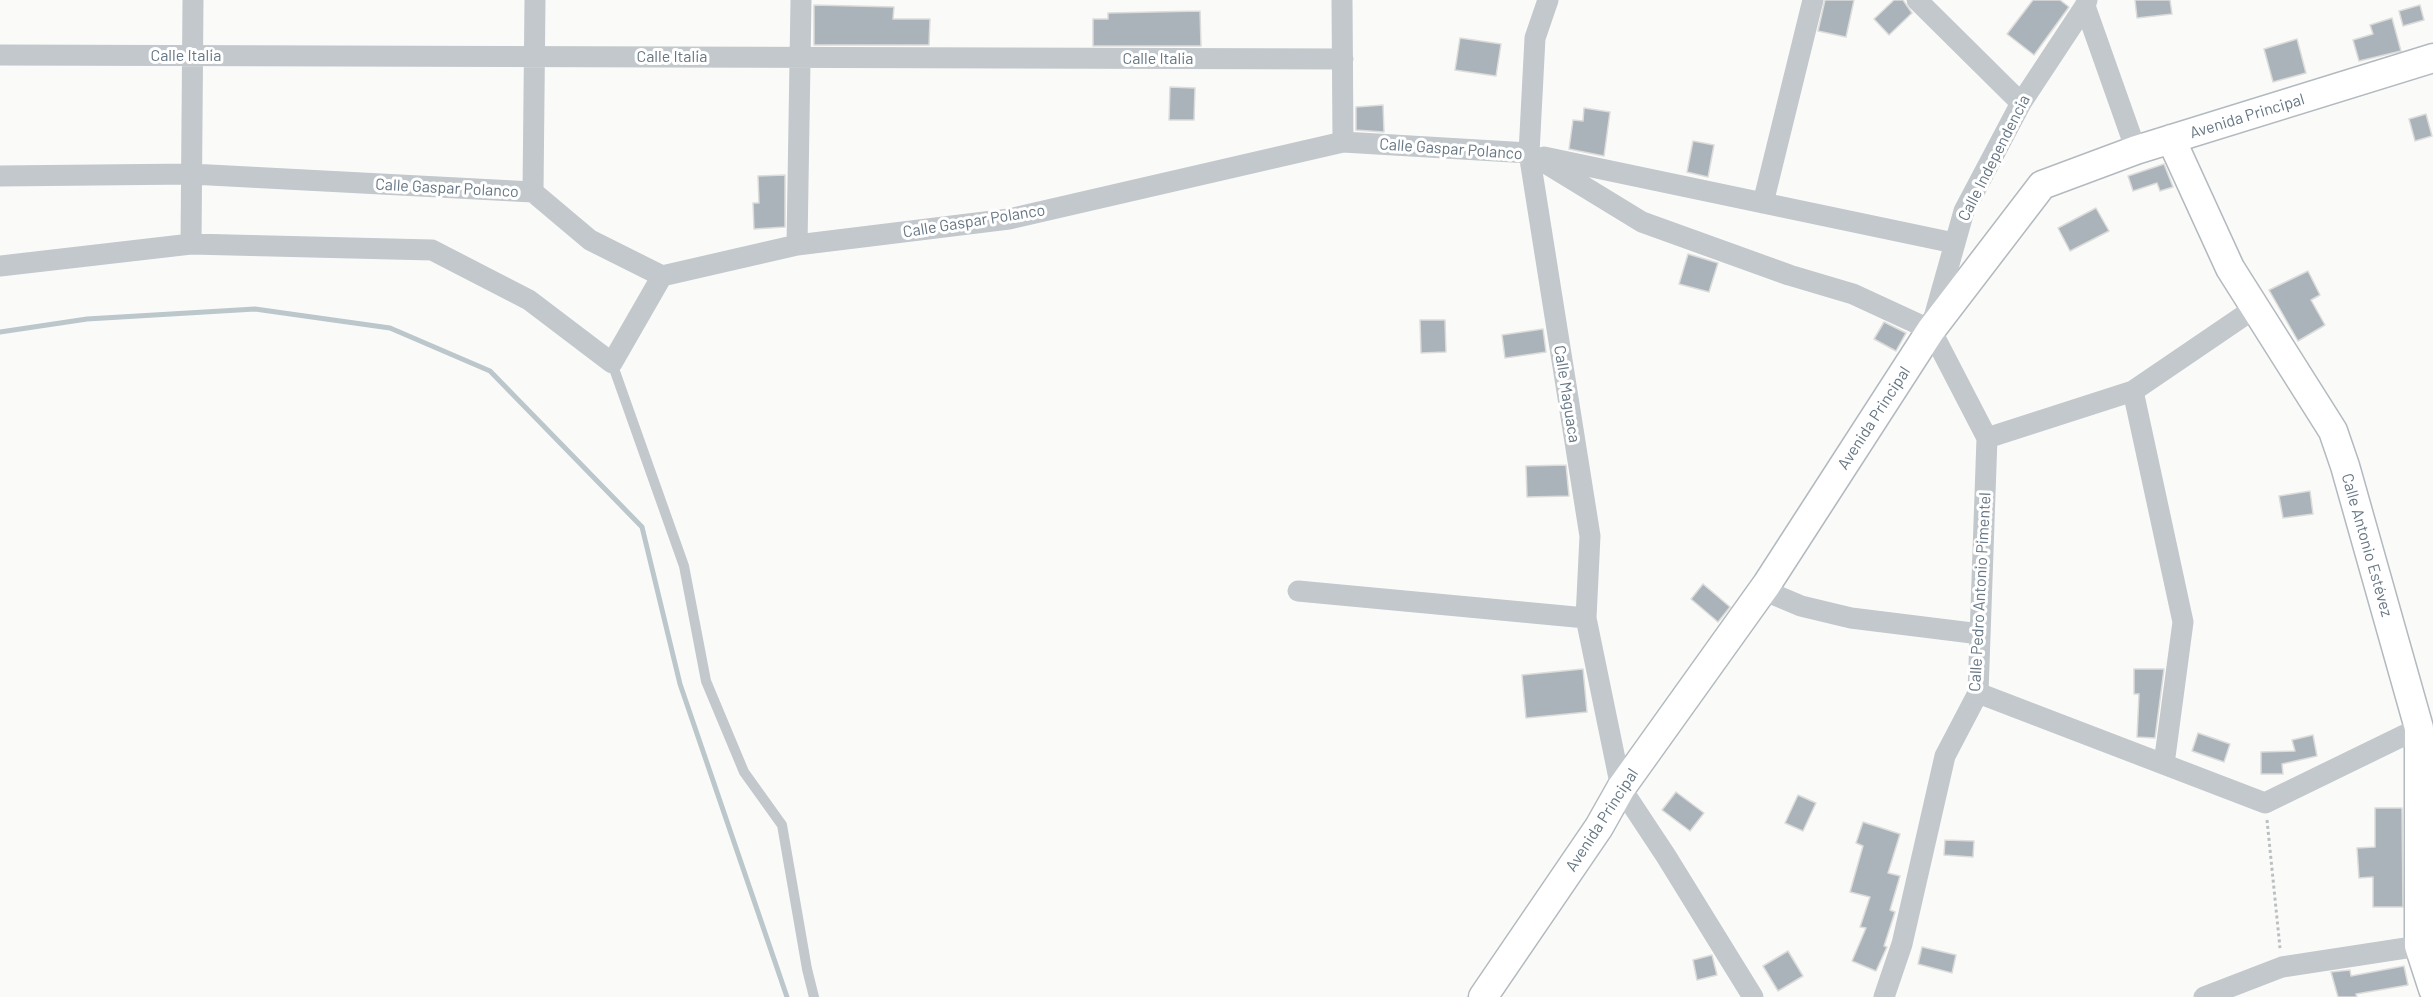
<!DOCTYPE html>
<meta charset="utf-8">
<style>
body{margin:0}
canvas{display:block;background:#fafaf8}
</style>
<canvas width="2433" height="997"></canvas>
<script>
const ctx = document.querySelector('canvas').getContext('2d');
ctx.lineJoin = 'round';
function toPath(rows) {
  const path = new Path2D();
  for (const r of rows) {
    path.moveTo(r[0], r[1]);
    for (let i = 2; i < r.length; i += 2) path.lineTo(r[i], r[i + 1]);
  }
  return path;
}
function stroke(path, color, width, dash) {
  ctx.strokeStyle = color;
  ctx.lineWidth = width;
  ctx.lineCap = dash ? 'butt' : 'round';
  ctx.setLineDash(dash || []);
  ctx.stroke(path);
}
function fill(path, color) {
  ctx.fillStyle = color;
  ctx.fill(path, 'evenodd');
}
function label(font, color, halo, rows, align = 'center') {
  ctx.font = font + ' Barlow,sans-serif';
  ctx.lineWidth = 6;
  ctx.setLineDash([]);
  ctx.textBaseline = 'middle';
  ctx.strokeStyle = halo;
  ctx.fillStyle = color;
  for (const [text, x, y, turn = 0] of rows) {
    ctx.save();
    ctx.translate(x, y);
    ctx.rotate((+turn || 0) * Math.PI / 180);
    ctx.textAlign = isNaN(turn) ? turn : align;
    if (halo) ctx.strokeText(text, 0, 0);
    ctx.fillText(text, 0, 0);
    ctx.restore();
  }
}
const stream = toPath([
 [0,332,87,319,255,309,390,328,490,371,642,527,680,684,787,997]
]);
const building = toPath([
 [1825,0,1854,0,1846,37,1818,31,1825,0],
 [1894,0,1903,0,1912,13,1889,35,1874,19,1894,0],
 [2033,0,2060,0,2069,7,2034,55,2007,34,2033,0],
 [2135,0,2170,0,2172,14,2137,18,2135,0],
 [814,5,894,7,893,19,930,19,929,45,814,45,814,5],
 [2420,5,2424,20,2403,26,2399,11,2420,5],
 [1200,11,1201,46,1093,46,1093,19,1108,19,1108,13,1200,11],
 [2392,18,2401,51,2359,61,2353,40,2373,34,2370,25,2392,18],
 [1460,38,1501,44,1496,76,1455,70,1460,38],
 [2297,39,2306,73,2273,82,2264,49,2297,39],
 [1170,87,1195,88,1194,120,1169,120,1170,87],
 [1383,105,1384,132,1356,130,1356,107,1383,105],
 [1584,108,1610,112,1604,156,1569,149,1573,120,1583,121,1584,108],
 [2426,114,2432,136,2415,141,2409,119,2426,114],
 [1693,141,1714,145,1708,177,1687,172,1693,141],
 [2164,164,2173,187,2160,191,2157,183,2133,191,2128,176,2164,164],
 [785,175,785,227,754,229,753,203,759,203,758,176,785,175],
 [2096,208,2109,231,2070,251,2058,228,2096,208],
 [1688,254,1718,263,1709,292,1679,284,1688,254],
 [2308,271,2320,295,2311,300,2325,325,2298,341,2269,290,2308,271],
 [1420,320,1445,320,1446,352,1421,353,1420,320],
 [1884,322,1906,333,1896,351,1874,339,1884,322],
 [1543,329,1546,352,1505,358,1502,335,1543,329],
 [1566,465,1569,496,1527,497,1526,466,1566,465],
 [2310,491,2313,514,2283,518,2279,496,2310,491],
 [1703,584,1730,607,1718,622,1691,599,1703,584],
 [1583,669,1587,712,1526,718,1522,675,1583,669],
 [2134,669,2164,669,2155,738,2137,737,2139,694,2134,694,2134,669],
 [2198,733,2230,744,2224,762,2192,751,2198,733],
 [2313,735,2317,756,2282,764,2283,774,2261,774,2261,752,2295,751,2292,740,2313,735],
 [1676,792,1704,813,1690,831,1662,810,1676,792],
 [1798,795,1816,803,1803,831,1785,823,1798,795],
 [2375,808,2402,808,2403,907,2373,907,2373,877,2359,878,2357,848,2375,847,2375,808],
 [1863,822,1900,834,1888,873,1900,876,1890,910,1895,912,1884,946,1887,947,1876,971,1852,961,1866,928,1860,927,1870,897,1850,892,1863,846,1856,843,1863,822],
 [1945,840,1974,841,1973,857,1944,855,1945,840],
 [1922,947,1956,955,1952,973,1918,964,1922,947],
 [1788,951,1803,976,1778,991,1763,966,1788,951],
 [1712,955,1717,975,1697,980,1693,960,1712,955],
 [2404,966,2408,985,2356,994,2357,997,2338,997,2331,972,2350,970,2351,976,2404,966]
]);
const path = toPath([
 [2267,820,2280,948]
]);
const lane = toPath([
 [612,363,684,566,706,681,744,772,782,825,807,969,814,997]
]);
const street = toPath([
 [1342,0,1343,142],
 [1548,0,1535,38,1529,153,1590,536,1586,618,1621,788,1666,856,1753,997],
 [1917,0,2021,103],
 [2085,6,2136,150],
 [0,55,1343,59],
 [1544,157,1954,243],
 [0,176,191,174,533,192,590,240,662,276,797,245,1009,219,1343,142,1529,153,1642,222,1789,275,1853,294,1931,330],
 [533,192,535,0],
 [1763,203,1813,0],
 [191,244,193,0],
 [797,245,801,0],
 [0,266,191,244,432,250,529,300,612,363,662,276],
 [1933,321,1964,211,2021,103,2085,6,2087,0],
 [2133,391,2183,622,2164,764],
 [1987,438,2133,391,2255,308],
 [1763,590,1801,606,1851,618,1980,634],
 [1298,591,1586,618],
 [1978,693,2265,803,2419,728],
 [1884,997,1902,944,1945,756,1978,693,1987,438,1931,330],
 [2204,997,2282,967,2419,946]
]);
const secondary = toPath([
 [2171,139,2230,268,2333,431,2345,466,2419,728,2419,946,2433,989],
 [1483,997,1599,827,1621,788,1767,584,1931,330,2042,185,2136,150,2433,58]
]);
const streetNames = [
 ["Calle Italia",186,56],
 ["Calle Italia",672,57],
 ["Calle Italia",1158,59],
 ["Avenida Principal",2247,116,-17],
 ["Calle Gaspar Polanco",1451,149,4],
 ["Calle Independencia",1994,158,-63],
 ["Calle Gaspar Polanco",447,188,3],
 ["Calle Gaspar Polanco",974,221,-9],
 ["Calle Maguaca",1567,394,81],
 ["Avenida Principal",1874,418,-57],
 ["Calle Antonio Estévez",2367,545,74],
 ["Calle Pedro Antonio Pimentel",1980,592,-87],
 ["Avenida Principal",1602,820,-57]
];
stroke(stream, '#bbc7cb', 5);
fill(building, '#aab3b9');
stroke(building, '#dcdcda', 1.5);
stroke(secondary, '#b3babf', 31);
stroke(path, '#bbbfc2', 3, [3, 3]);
stroke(lane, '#c3c8cc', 10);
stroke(street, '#c3c8cc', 21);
stroke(secondary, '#fff', 28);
label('16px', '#657683', '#fff', streetNames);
</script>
